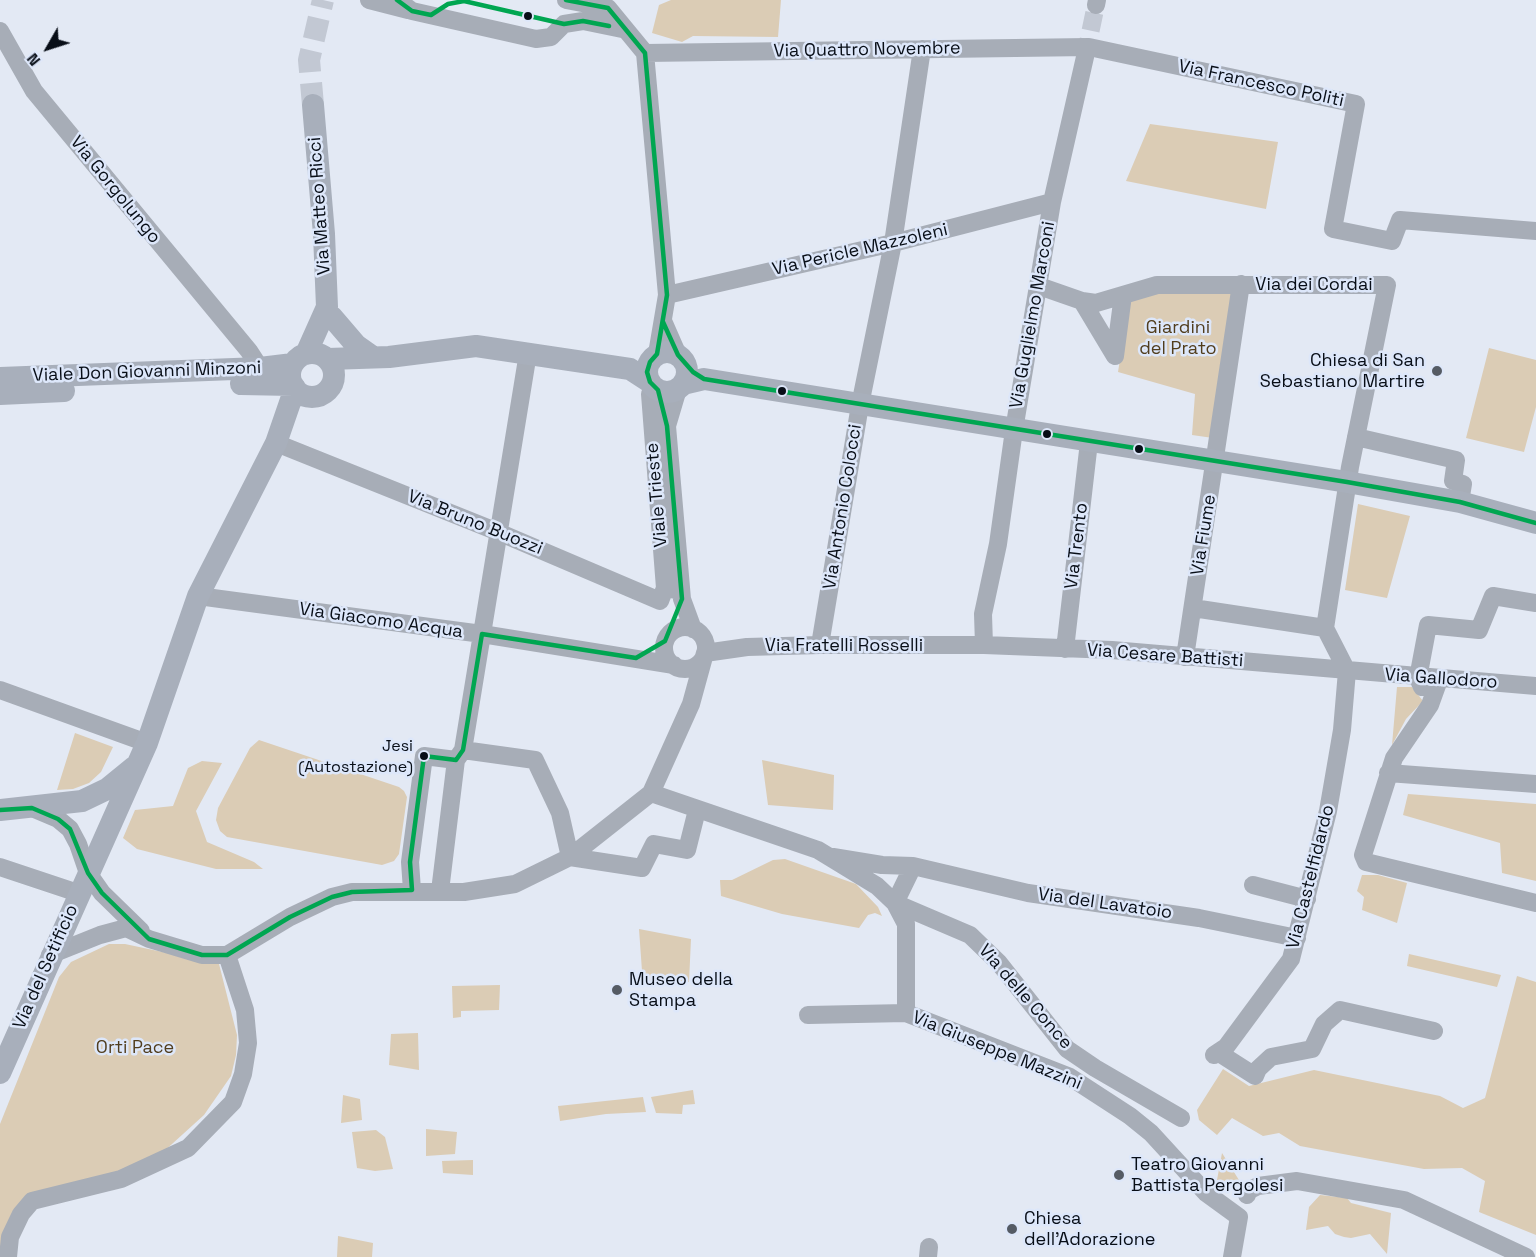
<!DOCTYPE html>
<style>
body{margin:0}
#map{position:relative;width:1536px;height:1257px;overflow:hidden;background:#e3e9f4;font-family:"Space Grotesk",sans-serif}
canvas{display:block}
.north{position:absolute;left:18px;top:18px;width:60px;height:60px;-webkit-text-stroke:4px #dde7fa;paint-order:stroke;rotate:231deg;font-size:16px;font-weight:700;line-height:24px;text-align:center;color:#080e17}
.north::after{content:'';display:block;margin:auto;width:21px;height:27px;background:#080e17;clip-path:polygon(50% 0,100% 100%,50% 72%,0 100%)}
</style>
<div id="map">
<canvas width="1536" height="1257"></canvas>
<div class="north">N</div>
</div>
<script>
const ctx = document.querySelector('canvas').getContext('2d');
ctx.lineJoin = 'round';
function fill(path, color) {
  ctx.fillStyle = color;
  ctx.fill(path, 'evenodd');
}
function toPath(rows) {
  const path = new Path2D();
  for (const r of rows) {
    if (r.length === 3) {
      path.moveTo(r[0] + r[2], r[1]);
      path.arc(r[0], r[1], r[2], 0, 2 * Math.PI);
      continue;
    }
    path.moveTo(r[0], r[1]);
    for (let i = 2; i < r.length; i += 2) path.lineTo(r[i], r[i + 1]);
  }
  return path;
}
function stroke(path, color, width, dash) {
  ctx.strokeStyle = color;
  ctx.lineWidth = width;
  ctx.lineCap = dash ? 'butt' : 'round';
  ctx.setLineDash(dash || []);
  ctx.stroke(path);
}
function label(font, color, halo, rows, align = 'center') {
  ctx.font = font + ' "Space Grotesk",sans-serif';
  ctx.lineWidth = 5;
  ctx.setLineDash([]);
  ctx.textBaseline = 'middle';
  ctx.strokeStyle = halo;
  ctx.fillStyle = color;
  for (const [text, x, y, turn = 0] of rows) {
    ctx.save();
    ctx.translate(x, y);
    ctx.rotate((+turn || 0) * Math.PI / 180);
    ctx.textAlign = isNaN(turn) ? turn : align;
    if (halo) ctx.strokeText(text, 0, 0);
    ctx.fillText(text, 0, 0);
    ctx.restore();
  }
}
const green = toPath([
 [671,0,781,0,778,37,693,36,682,42,652,33,659,5],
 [1150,124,1278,142,1266,209,1126,181],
 [1157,288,1235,289,1213,438,1192,435,1195,394,1118,372,1130,296],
 [1489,348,1536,360,1536,407,1524,452,1466,438],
 [1358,504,1410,516,1387,598,1345,590],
 [1397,687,1412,687,1423,701,1406,719,1392,745],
 [75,733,113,747,101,772,89,783,73,789,57,790],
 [259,740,399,787,404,791,407,797,399,854,394,861,382,865,227,837,220,831,216,820,218,808,250,748],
 [762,760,834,775,833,810,768,805],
 [202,761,222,763,196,811,207,842,254,862,263,869,216,869,137,849,123,838,135,810,173,806,188,768],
 [1408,794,1536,804,1536,881,1502,873,1500,843,1403,815],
 [785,859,856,884,878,907,882,916,875,913,868,915,859,928,782,914,721,896,720,880,732,880,773,860],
 [1362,875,1378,875,1407,883,1397,923,1362,910,1364,897,1357,891],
 [639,929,691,939,689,982,643,985],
 [109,944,125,944,219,964,237,1035,236,1055,231,1076,204,1115,161,1154,122,1173,31,1195,0,1257,0,1124,59,977,71,962],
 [1409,954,1501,975,1497,987,1407,966],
 [1517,976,1536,982,1536,1235,1479,1212,1485,1181,1462,1168,1424,1169,1300,1146,1279,1133,1263,1136,1232,1118,1217,1135,1199,1120,1197,1110,1223,1069,1249,1086,1314,1070,1440,1096,1463,1108,1485,1098],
 [500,985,499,1010,461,1011,461,1017,453,1018,452,986],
 [418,1033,419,1070,389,1065,391,1034],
 [693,1090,695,1104,683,1105,682,1114,656,1113,651,1097],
 [343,1095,360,1099,362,1120,341,1123],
 [643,1097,646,1112,606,1114,560,1121,558,1106],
 [426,1129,457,1132,455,1154,426,1156],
 [376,1130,385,1137,393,1169,375,1171,357,1168,352,1132],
 [1222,1153,1244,1188,1217,1180],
 [473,1160,473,1175,443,1173,442,1161],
 [1320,1195,1347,1198,1351,1203,1391,1213,1387,1254,1370,1234,1351,1238,1344,1237,1335,1234,1328,1226,1306,1230,1309,1207],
 [338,1236,373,1243,372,1257,337,1257]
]);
const minorTunnel = toPath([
 [1085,57,1096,5]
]);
const majorTunnel = toPath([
 [313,105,309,60,323,0]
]);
const minor = toPath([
 [369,0,408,10],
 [397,0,412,11,536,39,551,37,564,24,583,21,622,29],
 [566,0,608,8,645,53,667,295,657,354],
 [1096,5,1097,0],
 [0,31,34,91,249,351,260,368],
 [645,53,1089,47,1356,104,1333,229,1392,241,1400,220,1536,231],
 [1039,286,1082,301,1096,303,1157,285,1387,285,1350,467,1325,628,1347,671],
 [667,295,893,243,1052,202],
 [1082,301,1115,356,1123,295],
 [664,323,678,355],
 [658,390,667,426,682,599,693,629],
 [650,394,665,588,677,590],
 [667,426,678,389],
 [1356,437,1456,460,1453,481,1463,484,1460,502],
 [276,443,498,532,660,601,665,588],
 [198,596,482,634,674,665],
 [1193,608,1325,628],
 [685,648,21],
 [820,645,860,405,893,243,922,49],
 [984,645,983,614,998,544,1014,430,1052,202,1085,57],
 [1065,649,1089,442],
 [1185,657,1241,284],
 [1439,680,1430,705,1394,758,1363,855,1366,862,1536,903],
 [1422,687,1418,678,1428,625,1479,630,1493,596,1536,603],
 [0,690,147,743],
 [463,750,535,760,560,813,570,857],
 [1388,773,1536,784],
 [651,793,818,850,877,886,895,903,906,924,906,1013],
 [32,808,58,819,70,829,78,844,88,873,102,893,141,931],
 [570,857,642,868,654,844,687,850,697,810],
 [833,857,882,865,913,866,1028,893,1199,918,1297,938],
 [913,866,895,903,970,935,999,963,1067,1049,1095,1068,1181,1118],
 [0,867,78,893],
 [1253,885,1307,899],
 [412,890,410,862,424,756,456,760],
 [440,891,456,760,463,750,528,353],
 [50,955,100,935,126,928,149,939,202,955,227,955,290,917,332,897,352,892,464,892,515,884,570,857,651,793,691,704,705,653,747,647,820,645,984,645,1112,650,1536,686],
 [808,1015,906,1013,1070,1077,1130,1116,1151,1133,1206,1193,1239,1217,1232,1257],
 [1219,1053,1255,1076,1258,1069,1271,1057,1312,1049,1324,1024,1340,1010,1434,1031],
 [1214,1055,1226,1047,1291,959,1328,811,1342,730,1347,671],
 [1247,1195,1248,1191,1258,1186,1297,1181,1404,1200,1526,1257],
 [8,1257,10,1237,21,1214,32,1201,121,1179,188,1148,233,1102,243,1074,248,1043,245,1010,227,955],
 [928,1257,929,1247]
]);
const major = toPath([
 [332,317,356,345,373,357],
 [667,372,20],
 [312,375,22],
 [306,354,327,307,324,234,313,105],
 [328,359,389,357,476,346,630,369,650,382],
 [0,378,260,368,293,364],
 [241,384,293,385],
 [683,384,704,379,1347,482,1460,502,1536,523],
 [0,394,64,391],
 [0,810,82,801,107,789,134,767],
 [0,1073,147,743,198,596,276,443,295,388]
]);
const bus1 = toPath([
 [397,0,412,11,431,15,448,4,464,1,564,24,583,21,609,26],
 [663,322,678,355,693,372,704,379,1347,482,1460,502,1536,523],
 [0,810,32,808,58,819,70,829,88,873,102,893,149,939,202,955,227,955,290,917,332,897,352,892,412,890,410,862,424,756,456,760,463,750,482,634,636,658,665,641,682,599,667,426,658,390,650,382,647,372,650,362,657,354,667,295,645,53,608,8,566,0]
]);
const markers = [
 [528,16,5,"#080e17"],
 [1437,371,6,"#555b64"],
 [782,391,5,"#080e17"],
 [1047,434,5,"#080e17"],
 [1139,449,5,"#080e17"],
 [424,756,5,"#080e17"],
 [617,990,6,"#555b64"],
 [1119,1175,6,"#555b64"],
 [1012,1229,6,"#555b64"]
];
const busNames = [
 ["Jesi",413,747],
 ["(Autostazione)",413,768]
];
const streetNames = [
 ["Via Quattro Novembre",867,50,-1],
 ["Via Francesco Politi",1261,84,12],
 ["Via Gorgolungo",115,190,51],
 ["Via Matteo Ricci",320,206,-94],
 ["Via Pericle Mazzoleni",860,250,-13],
 ["Via dei Cordai",1314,285],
 ["Via Guglielmo Marconi",1033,315,-80],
 ["Viale Don Giovanni Minzoni",147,372,-2],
 ["Viale Trieste",657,495,-95],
 ["Via Antonio Colocci",843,507,-81],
 ["Via Bruno Buozzi",475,523,22],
 ["Via Fiume",1204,535,-81],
 ["Via Trento",1077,546,-83],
 ["Via Giacomo Acqua",381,621,8],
 ["Via Fratelli Rosselli",844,646],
 ["Via Cesare Battisti",1165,656,4],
 ["Via Gallodoro",1441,679,4],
 ["Via Castelfidardo",1311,877,-76],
 ["Via del Lavatoio",1105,904,8],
 ["Via del Setificio",46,967,-66],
 ["Via delle Conce",1025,997,49],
 ["Via Giuseppe Mazzini",997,1051,22]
];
const parkNames = [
 ["Giardini",1178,328],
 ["del Prato",1178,349],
 ["Orti Pace",135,1048]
];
const poiNames = [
 ["Chiesa di San",1425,361,"right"],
 ["Sebastiano Martire",1425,382,"right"],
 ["Museo della",629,980],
 ["Stampa",629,1001],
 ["Teatro Giovanni",1131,1165],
 ["Battista Pergolesi",1131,1186],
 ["Chiesa",1024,1219],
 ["dell'Adorazione",1024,1240]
];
fill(green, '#dbccb5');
stroke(minorTunnel, '#c2c8d3', 18, [18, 9]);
stroke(majorTunnel, '#c2c8d3', 22, [22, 11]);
stroke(minor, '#a7adb7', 18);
stroke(major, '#a8afbb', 22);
stroke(bus1, '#00a651', 4.5);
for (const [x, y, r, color] of markers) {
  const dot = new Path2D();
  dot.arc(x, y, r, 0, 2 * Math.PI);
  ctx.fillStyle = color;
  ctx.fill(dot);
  stroke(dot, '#dde7fa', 2);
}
label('16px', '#080e17', '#dde7fa', busNames, 'right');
label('18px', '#080e17', '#dde7fa', streetNames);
label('18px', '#513d1d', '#dde7fa', parkNames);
label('18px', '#080e17', '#dde7fa', poiNames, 'left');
</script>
